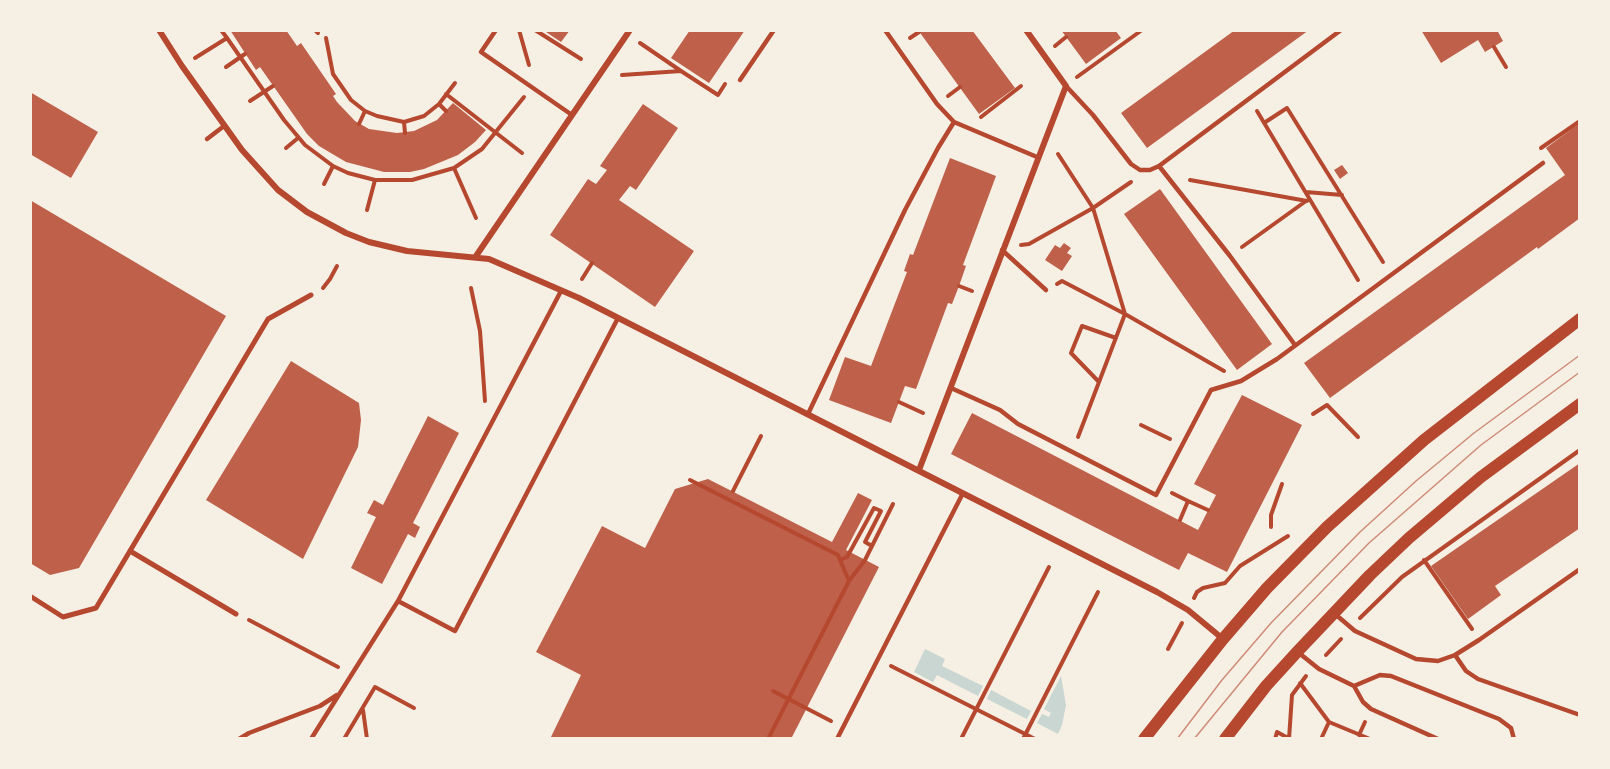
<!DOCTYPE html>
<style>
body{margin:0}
#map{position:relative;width:1610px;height:769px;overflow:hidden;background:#f6efe4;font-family:Montserrat,sans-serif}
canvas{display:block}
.frame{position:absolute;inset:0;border:32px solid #f6efe4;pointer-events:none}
</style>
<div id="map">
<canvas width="1610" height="769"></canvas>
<div class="frame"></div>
</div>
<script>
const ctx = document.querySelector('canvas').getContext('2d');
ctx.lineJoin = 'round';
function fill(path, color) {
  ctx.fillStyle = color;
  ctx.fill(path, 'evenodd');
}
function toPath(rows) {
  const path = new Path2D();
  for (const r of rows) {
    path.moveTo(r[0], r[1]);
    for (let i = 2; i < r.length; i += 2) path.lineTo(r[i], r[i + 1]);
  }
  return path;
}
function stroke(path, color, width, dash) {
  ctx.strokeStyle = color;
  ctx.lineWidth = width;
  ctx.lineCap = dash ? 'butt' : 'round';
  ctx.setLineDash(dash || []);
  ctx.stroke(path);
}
const water = toPath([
 [925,649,945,659,942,666,983,686,978,696,937,675,933,682,914,672],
 [1061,676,1066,705,1062,725,1058,734,1037,723,1042,714,1049,717,1051,713,1044,709],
 [991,690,1031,711,1027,719,987,699]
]);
const building = toPath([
 [230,30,286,30,297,46,301,43,336,94,333,96,337,102,355,121,369,129,397,133,414,131,437,120,453,103,486,130,475,142,458,155,424,169,410,172,384,172,346,162,319,146,307,134,260,67,256,70],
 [543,30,570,30,561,42],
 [690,30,745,30,709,83,671,58],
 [918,30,972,30,1015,88,979,114],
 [1061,30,1115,30,1121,38,1086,64],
 [1235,30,1309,30,1147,148,1121,113],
 [1421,30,1497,30,1503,41,1485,52,1478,40,1441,63],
 [30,92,98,132,71,178,30,154],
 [643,104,678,128,636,190,630,186,619,200,694,251,655,307,550,235,588,179,596,184,607,170,600,166],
 [1580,123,1580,218,1538,249,1537,247,1330,398,1304,363,1565,175,1546,148],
 [950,158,996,176,963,265,966,266,959,286,952,304,948,303,916,389,905,386,891,423,829,400,845,357,871,366,907,272,904,271,910,254,913,255],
 [1342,165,1348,173,1340,179,1334,170],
 [1160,189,1272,344,1237,370,1124,214],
 [30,200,226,316,79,568,50,575,30,563],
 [1064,243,1071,248,1067,253,1072,256,1062,271,1045,260,1055,245,1060,248],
 [291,361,359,403,361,420,358,447,303,559,206,500],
 [1242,395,1302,425,1227,572,1188,553,1179,570,951,454,972,413,1198,530,1216,495,1194,484],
 [428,416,459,433,413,523,420,527,415,538,408,534,382,584,351,568,376,517,367,513,374,500,383,505],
 [1580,463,1580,528,1495,586,1501,595,1468,619,1431,566],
 [708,479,832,542,858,493,872,500,846,550,879,567,791,739,550,739,581,675,536,652,602,526,645,548,675,489]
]);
const path = toPath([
 [221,30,227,38],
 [315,30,318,33],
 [519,30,529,65],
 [535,30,581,59],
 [326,38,333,74,351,100,365,111],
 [910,38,919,32],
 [640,43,681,71],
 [1055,46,1066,37],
 [1494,47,1506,67],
 [195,58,227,38,284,120,305,145,333,166,348,173,375,180,412,180,454,168,482,149,524,97],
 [226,67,245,54],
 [622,75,681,71,718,95,725,84],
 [1077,77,1142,30],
 [446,94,522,153],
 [948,96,960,87],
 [250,101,273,86],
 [439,104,446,111],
 [1257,111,1358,280],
 [981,117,1021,86],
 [404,122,405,133],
 [1264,123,1287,108,1383,262],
 [359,124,365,111,377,116,404,122,424,116,439,104,455,83],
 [286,148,298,138],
 [1541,148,1580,121],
 [1058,154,1093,208,1125,314,1078,437],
 [454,168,476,218],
 [1190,180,1307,201],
 [324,184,333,166],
 [1306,192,1342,195],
 [367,210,375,180],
 [1021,245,1029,244,1093,208,1131,182],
 [1242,247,1306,201],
 [582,279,592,263],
 [1057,284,1062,281,1125,314,1224,371],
 [959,286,972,291],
 [323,288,330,279,337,266],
 [471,288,480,331,485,401],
 [1099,382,1071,353,1082,326,1116,338],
 [899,402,923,413],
 [1313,414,1327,405,1358,437],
 [1141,425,1170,439],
 [690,480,838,555,849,581,768,739],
 [733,491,761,436],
 [1172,493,1188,501],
 [1180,520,1188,501,1208,510],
 [1271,527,1271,515,1282,484],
 [840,560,847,557,874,508,881,511,865,542,872,546],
 [1424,560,1472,629],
 [849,581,865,560,893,504],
 [1194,598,1197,592,1203,588,1225,583,1240,566,1288,536],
 [1360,618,1402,577,1580,450],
 [249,620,338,667],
 [1168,649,1182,623],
 [1326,655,1341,639],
 [891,666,1035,739],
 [1300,683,1329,722,1321,739],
 [773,691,831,721],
 [363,710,367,739],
 [1329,722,1370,739],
 [1359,735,1365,722],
 [344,739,375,687,414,708],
 [961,739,1049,567],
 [1023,739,1098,592],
 [1275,739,1277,732,1290,739],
 [1289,739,1292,695,1306,676]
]);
const service = toPath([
 [496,30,481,52,572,115],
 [885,30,937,104,954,122,1037,157],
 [740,80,774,30],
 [1066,86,1093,115,1131,164,1140,170,1150,170,1159,166,1341,30],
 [207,139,224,126],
 [1159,166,1230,256,1295,345],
 [1002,250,1046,290],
 [951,388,1000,410,1018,424,1156,495,1211,390,1241,381,1277,359,1543,163],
 [808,414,905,210,938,148,954,122],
 [398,601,455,631,618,318],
 [1335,614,1355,631,1416,659,1438,661,1455,655,1479,640,1580,569],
 [1299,653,1319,669,1354,686,1363,702,1371,709,1438,739],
 [1455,655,1466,671,1478,679,1580,715],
 [1354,686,1380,675,1391,676,1499,719,1511,728,1514,739],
 [239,739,249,733,320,706,337,695],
 [311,739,398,601,561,291],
 [837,739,963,493]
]);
const pedestrian = toPath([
 [130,551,236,614],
 [30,596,63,617,96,608,268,319,311,295]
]);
const minor = toPath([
 [159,30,182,66,242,150,278,190,307,212,346,233,369,242,407,251,489,259,579,298,1157,592,1188,610,1223,639],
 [476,256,630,30],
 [919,470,1066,86,1026,30]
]);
const secondary = toPath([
 [1144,739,1223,639,1267,588,1327,527,1424,440,1580,319],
 [1225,739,1266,686,1297,652,1370,575,1409,538,1481,477,1580,404]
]);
const tram = toPath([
 [1177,739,1222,680,1271,623,1360,532,1416,481,1474,433,1580,355],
 [1194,739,1282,632,1369,543,1481,445,1580,372]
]);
fill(water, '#c9d6d2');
fill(building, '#bf614a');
stroke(path, '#b5482f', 4);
stroke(service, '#b5482f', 4.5);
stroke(pedestrian, '#b5482f', 5);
stroke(minor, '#b5482f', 6);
stroke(secondary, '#b5482f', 12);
stroke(tram, '#cf8b77', 1.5);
</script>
